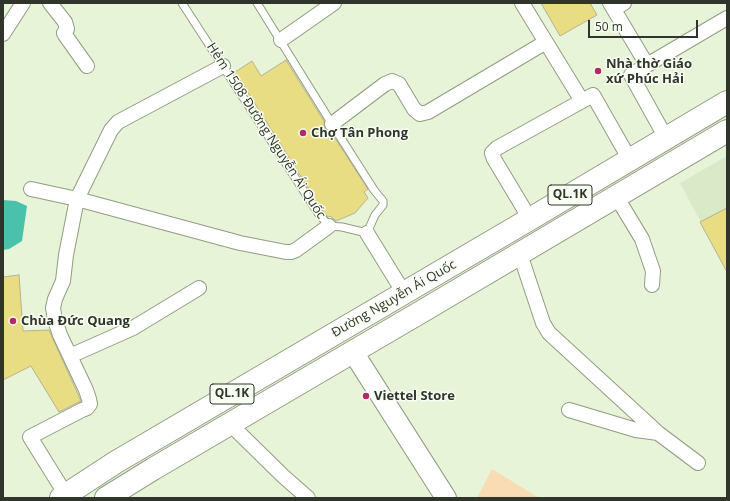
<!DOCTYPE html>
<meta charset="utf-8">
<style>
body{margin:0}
#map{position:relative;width:730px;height:501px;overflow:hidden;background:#e7f4d8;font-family:"Open Sans",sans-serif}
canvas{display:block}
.frame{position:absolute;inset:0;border:4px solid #30352b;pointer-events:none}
.scale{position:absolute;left:588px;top:20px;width:110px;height:18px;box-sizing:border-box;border:2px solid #30352b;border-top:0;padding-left:5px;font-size:12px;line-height:14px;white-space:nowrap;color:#30352b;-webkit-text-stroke:3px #f9fef3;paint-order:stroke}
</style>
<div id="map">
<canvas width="730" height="501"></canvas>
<div class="frame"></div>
<div class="scale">50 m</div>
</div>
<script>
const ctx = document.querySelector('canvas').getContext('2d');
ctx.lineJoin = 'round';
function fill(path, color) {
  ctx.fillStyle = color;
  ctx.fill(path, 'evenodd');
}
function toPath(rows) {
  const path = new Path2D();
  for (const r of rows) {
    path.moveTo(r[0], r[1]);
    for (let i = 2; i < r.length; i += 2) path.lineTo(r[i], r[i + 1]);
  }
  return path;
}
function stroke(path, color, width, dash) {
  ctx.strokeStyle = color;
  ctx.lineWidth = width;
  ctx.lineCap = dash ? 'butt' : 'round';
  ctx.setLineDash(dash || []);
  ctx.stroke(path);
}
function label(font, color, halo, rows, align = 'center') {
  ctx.font = font + ' "Open Sans",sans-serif';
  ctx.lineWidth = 3;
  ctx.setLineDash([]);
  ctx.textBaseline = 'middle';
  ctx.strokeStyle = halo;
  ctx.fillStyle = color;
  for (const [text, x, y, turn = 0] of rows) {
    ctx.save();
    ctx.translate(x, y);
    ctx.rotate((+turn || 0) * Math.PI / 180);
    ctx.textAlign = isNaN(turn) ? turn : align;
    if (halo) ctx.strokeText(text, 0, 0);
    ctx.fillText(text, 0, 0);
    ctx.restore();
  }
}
const built = toPath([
 [727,156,727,271,680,183]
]);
const green = toPath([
 [492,469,536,496,542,498,477,498]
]);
const water = toPath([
 [3,200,16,201,27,206,22,241,9,249,3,250]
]);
const building = toPath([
 [541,3,590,3,597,15,560,36,541,3],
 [286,60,324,121,325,129,331,132,368,189,364,192,368,198,355,213,336,221,330,216,328,217,322,210,235,72,252,61,261,76,286,60],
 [727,208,727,272,700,222,727,208],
 [19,275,23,331,49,330,81,401,59,412,31,366,3,380,3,277,19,275]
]);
const lane = toPath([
 [182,3,318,213,329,226,342,227,367,233,375,215,383,205,383,201,374,190,332,124,257,3]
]);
const street = toPath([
 [50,3,65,22,67,29,64,33,65,35,87,66],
 [522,3,582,101,497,148,492,153,494,159,530,219],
 [610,3,647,65,727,18],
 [614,9,624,3],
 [3,34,23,3],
 [281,40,334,3],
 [647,65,631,75,666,138],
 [582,101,593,95,630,160],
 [332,124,385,84,392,81,399,84,414,109,420,114,428,112,546,42],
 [31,189,77,199,240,243,286,252,291,252,296,250,329,226],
 [616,196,642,239,653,271,652,285],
 [367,233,404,293],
 [520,254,543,323,549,333,658,433,698,463],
 [70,356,133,328,199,288],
 [569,410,636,430,658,433],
 [230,424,283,476,308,498],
 [66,495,30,437,82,410,87,408,90,404,89,399,86,390,60,335,55,320,53,308,55,299,63,281,66,255,77,199,111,130,118,122,223,66]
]);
const secondary = toPath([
 [353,352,446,498]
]);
const primary = toPath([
 [61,498,116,462,530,219,727,102],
 [106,498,153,469,426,309,727,131]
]);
const markers = [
 [598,71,4,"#b22868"],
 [303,133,4,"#b22868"],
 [13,321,4,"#b22868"],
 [366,396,4,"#b22868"]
];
const shields = [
 [570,195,44],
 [232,394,44]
];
const shieldNames = [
 ["QL.1K",570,195],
 ["QL.1K",232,394]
];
const poiNames = [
 ["Nhà thờ Giáo",606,64],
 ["xứ Phúc Hải",606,79],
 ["Chợ Tân Phong",311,133],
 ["Chùa Đức Quang",21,321],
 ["Viettel Store",374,396]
];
const streetNames = [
 ["Hẻm 1508 Đường Nguyễn Ái Quốc",266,131,57],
 ["Đường Nguyễn Ái Quốc",394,299,-30]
];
fill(built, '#dae9c7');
fill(green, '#f9dcb3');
fill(water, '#49c1ab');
fill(building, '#e9dd84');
stroke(building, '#b5b195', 1);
stroke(lane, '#919d83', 9);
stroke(street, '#919d83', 16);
stroke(secondary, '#919d83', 22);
stroke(primary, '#919d83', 24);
stroke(lane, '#fff', 7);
stroke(street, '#fff', 14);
stroke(secondary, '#fff', 20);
stroke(primary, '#fff', 22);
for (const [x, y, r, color] of markers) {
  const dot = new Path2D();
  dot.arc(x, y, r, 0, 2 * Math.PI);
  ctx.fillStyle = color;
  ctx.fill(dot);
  stroke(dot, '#f9fef3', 1.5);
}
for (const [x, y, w] of shields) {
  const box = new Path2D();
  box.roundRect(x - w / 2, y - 10, w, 20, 3);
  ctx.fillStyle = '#f9fef3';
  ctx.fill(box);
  stroke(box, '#30352b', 1);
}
label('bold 12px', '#30352b', null, shieldNames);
label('bold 13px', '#30352b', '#f9fef3', poiNames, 'left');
label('13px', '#30352b', '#f9fef3', streetNames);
</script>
